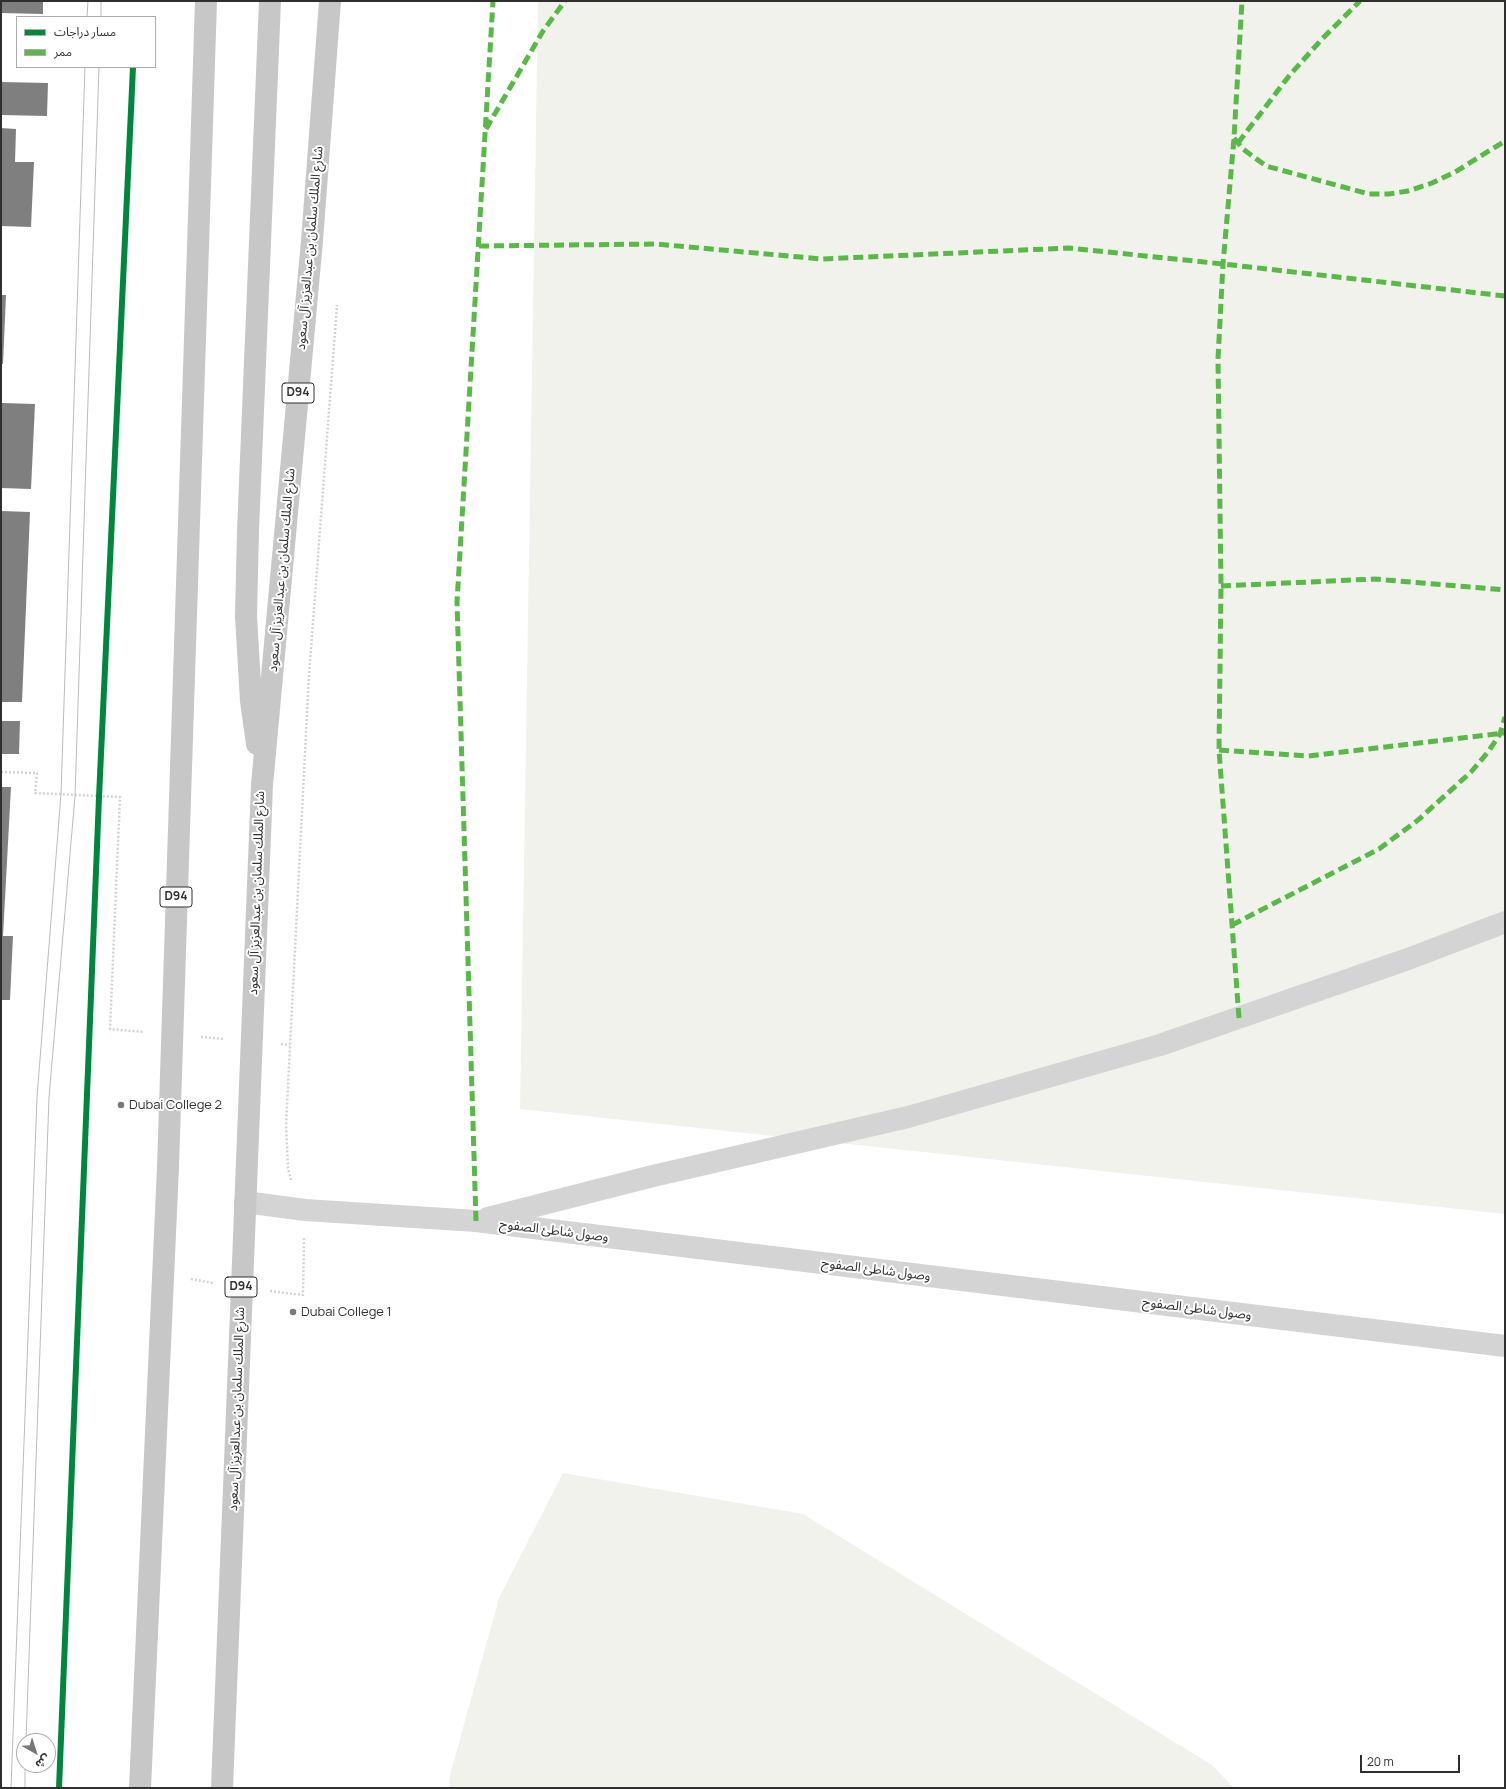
<!DOCTYPE html>
<meta charset="utf-8">
<style>
body{margin:0}
#map{position:relative;width:1506px;height:1789px;overflow:hidden;background:#fff;font-family:Manrope,"Noto Sans Arabic",sans-serif}
canvas{display:block}
.frame{position:absolute;inset:0;border:2px solid #2f2f2f;pointer-events:none}
.legend{position:absolute;left:16px;top:16px;width:140px;height:52px;box-sizing:border-box;background:#fff;border:1px solid #acacac;margin:0;padding:5px 7px;list-style:none;font-size:12px;color:#2f2f2f}
.legend li{display:flex;align-items:center;gap:8px;height:20px}
.legend b{width:20px;border:1px solid #acacac}
.north{position:absolute;left:16px;top:1733px;width:40px;height:40px;box-sizing:border-box;background:#fff;border:1px solid #acacac;border-radius:50%;rotate:141deg;font-size:11px;font-weight:700;line-height:16px;text-align:center;color:#2f2f2f}
.north::after{content:'';display:block;margin:auto;width:14px;height:18px;background:#787878;clip-path:polygon(50% 0,100% 100%,50% 72%,0 100%)}
.scale{position:absolute;left:1360px;top:1755px;width:100px;height:18px;box-sizing:border-box;border:2px solid #2f2f2f;border-top:0;padding-left:5px;font-size:12px;line-height:14px;white-space:nowrap;color:#2f2f2f;-webkit-text-stroke:3px #fff;paint-order:stroke}
</style>
<div id="map">
<canvas width="1506" height="1789"></canvas>
<div class="frame"></div>
<ul class="legend">
<li><b style="height:5px;background:#00873e"></b>مسار دراجات</li>
<li><b style="height:5px;background:#58b947"></b>ممر</li>
</ul>
<div class="north">ش</div>
<div class="scale">20 m</div>
</div>
<script>
const ctx = document.querySelector('canvas').getContext('2d');
ctx.lineJoin = 'round';
function fill(path, color) {
  ctx.fillStyle = color;
  ctx.fill(path, 'evenodd');
}
function toPath(rows) {
  const path = new Path2D();
  for (const r of rows) {
    path.moveTo(r[0], r[1]);
    for (let i = 2; i < r.length; i += 2) path.lineTo(r[i], r[i + 1]);
  }
  return path;
}
function stroke(path, color, width, dash) {
  ctx.strokeStyle = color;
  ctx.lineWidth = width;
  ctx.lineCap = dash ? 'butt' : 'round';
  ctx.setLineDash(dash || []);
  ctx.stroke(path);
}
function label(font, color, halo, rows, align = 'center') {
  ctx.font = font + ' Manrope,"Noto Sans Arabic",sans-serif';
  ctx.lineWidth = 4;
  ctx.setLineDash([]);
  ctx.textBaseline = 'middle';
  ctx.strokeStyle = halo;
  ctx.fillStyle = color;
  for (const [text, x, y, turn = 0] of rows) {
    ctx.save();
    ctx.translate(x, y);
    ctx.rotate((+turn || 0) * Math.PI / 180);
    ctx.textAlign = isNaN(turn) ? turn : align;
    if (halo) ctx.strokeText(text, 0, 0);
    ctx.fillText(text, 0, 0);
    ctx.restore();
  }
}
const green = toPath([
 [538,1,1505,1,1505,1214,520,1109],
 [563,1473,803,1514,1212,1765,1234,1788,449,1788,450,1775,499,1598]
]);
const building = toPath([
 [1,1,43,1,43,14,1,13],
 [1,82,48,83,47,116,1,115],
 [1,128,16,129,15,162,34,162,31,227,1,226],
 [1,295,6,295,3,364,1,364],
 [2,403,35,404,31,489,1,488],
 [1,511,30,512,22,702,1,702],
 [1,721,20,721,19,754,1,754],
 [1,787,11,787,3,936,13,936,10,1000,1,1000]
]);
const path = toPath([
 [1,772,37,773,35,793,120,797,110,1029,144,1032],
 [201,1037,224,1039],
 [281,1044,290,1045],
 [291,1180,288,1168,286,1125,309,675,337,305],
 [191,1279,213,1283],
 [270,1291,303,1295,304,1237]
]);
const minor = toPath([
 [245,1202,305,1210,476,1221,1505,1346],
 [488,1218,653,1176,908,1117,1160,1045,1408,959,1505,922]
]);
const major = toPath([
 [257,744,251,701,246,616,248,531,270,1],
 [140,1788,168,1167,206,1],
 [222,1788,262,785,312,241,330,1]
]);
const tram = toPath([
 [87,17,88,1],
 [101,17,101,1],
 [26,1741,49,1097,75,796,99,67],
 [11,1788,37,1097,61,794,85,67],
 [25,1788,25,1765]
]);
const quiet = toPath([
 [486,129,543,31,565,1],
 [1234,138,1243,149,1266,166,1369,194,1389,194,1408,191,1432,183,1455,172,1505,141],
 [1238,143,1289,76,1322,39,1360,1],
 [479,246,656,244,822,259,1069,248,1223,264,1505,296],
 [1221,586,1375,579,1505,590],
 [1219,750,1308,756,1504,733],
 [1232,925,1379,849,1418,820,1471,772,1488,752,1500,734,1505,717],
 [1239,1018,1219,750,1221,586,1218,359,1223,264,1234,138,1242,1],
 [476,1221,457,602,493,1]
]);
const cycleway = toPath([
 [59,1788,99,797,133,67]
]);
const markers = [
 [121,1105,4,"#787878"],
 [293,1312,4,"#787878"]
];
const shields = [
 [298,393,32],
 [176,897,32],
 [241,1287,32]
];
const shieldNames = [
 ["D94",298,393],
 ["D94",176,897],
 ["D94",241,1287]
];
const streetNames = [
 ["شارع الملك سلمان بن عبدالعزيز آل سعود",310,248,-85],
 ["شارع الملك سلمان بن عبدالعزيز آل سعود",282,570,-85],
 ["شارع الملك سلمان بن عبدالعزيز آل سعود",257,893,-88],
 ["وصول شاطئ الصفوح",554,1231,7],
 ["وصول شاطئ الصفوح",876,1270,7],
 ["وصول شاطئ الصفوح",1197,1309,7],
 ["شارع الملك سلمان بن عبدالعزيز آل سعود",237,1409,-88]
];
const poiNames = [
 ["Dubai College 2",129,1105],
 ["Dubai College 1",301,1312]
];
fill(green, '#f1f2ec');
fill(building, '#7f7f7f');
stroke(path, '#d3d3d3', 2.5, [2, 2]);
stroke(minor, '#d4d4d4', 22);
stroke(major, '#c7c7c7', 22);
stroke(tram, '#bbb', 1);
stroke(quiet, '#58b947', 5, [10, 5]);
stroke(cycleway, '#00873e', 6);
for (const [x, y, r, color] of markers) {
  const dot = new Path2D();
  dot.arc(x, y, r, 0, 2 * Math.PI);
  ctx.fillStyle = color;
  ctx.fill(dot);
  stroke(dot, '#fff', 1.5);
}
for (const [x, y, w] of shields) {
  const box = new Path2D();
  box.roundRect(x - w / 2, y - 10, w, 20, 3);
  ctx.fillStyle = '#fff';
  ctx.fill(box);
  stroke(box, '#2f2f2f', 1);
}
label('bold 12px', '#2f2f2f', null, shieldNames);
label('13px', '#2f2f2f', '#fff', streetNames);
label('13px', '#2f2f2f', '#fff', poiNames, 'left');
</script>
